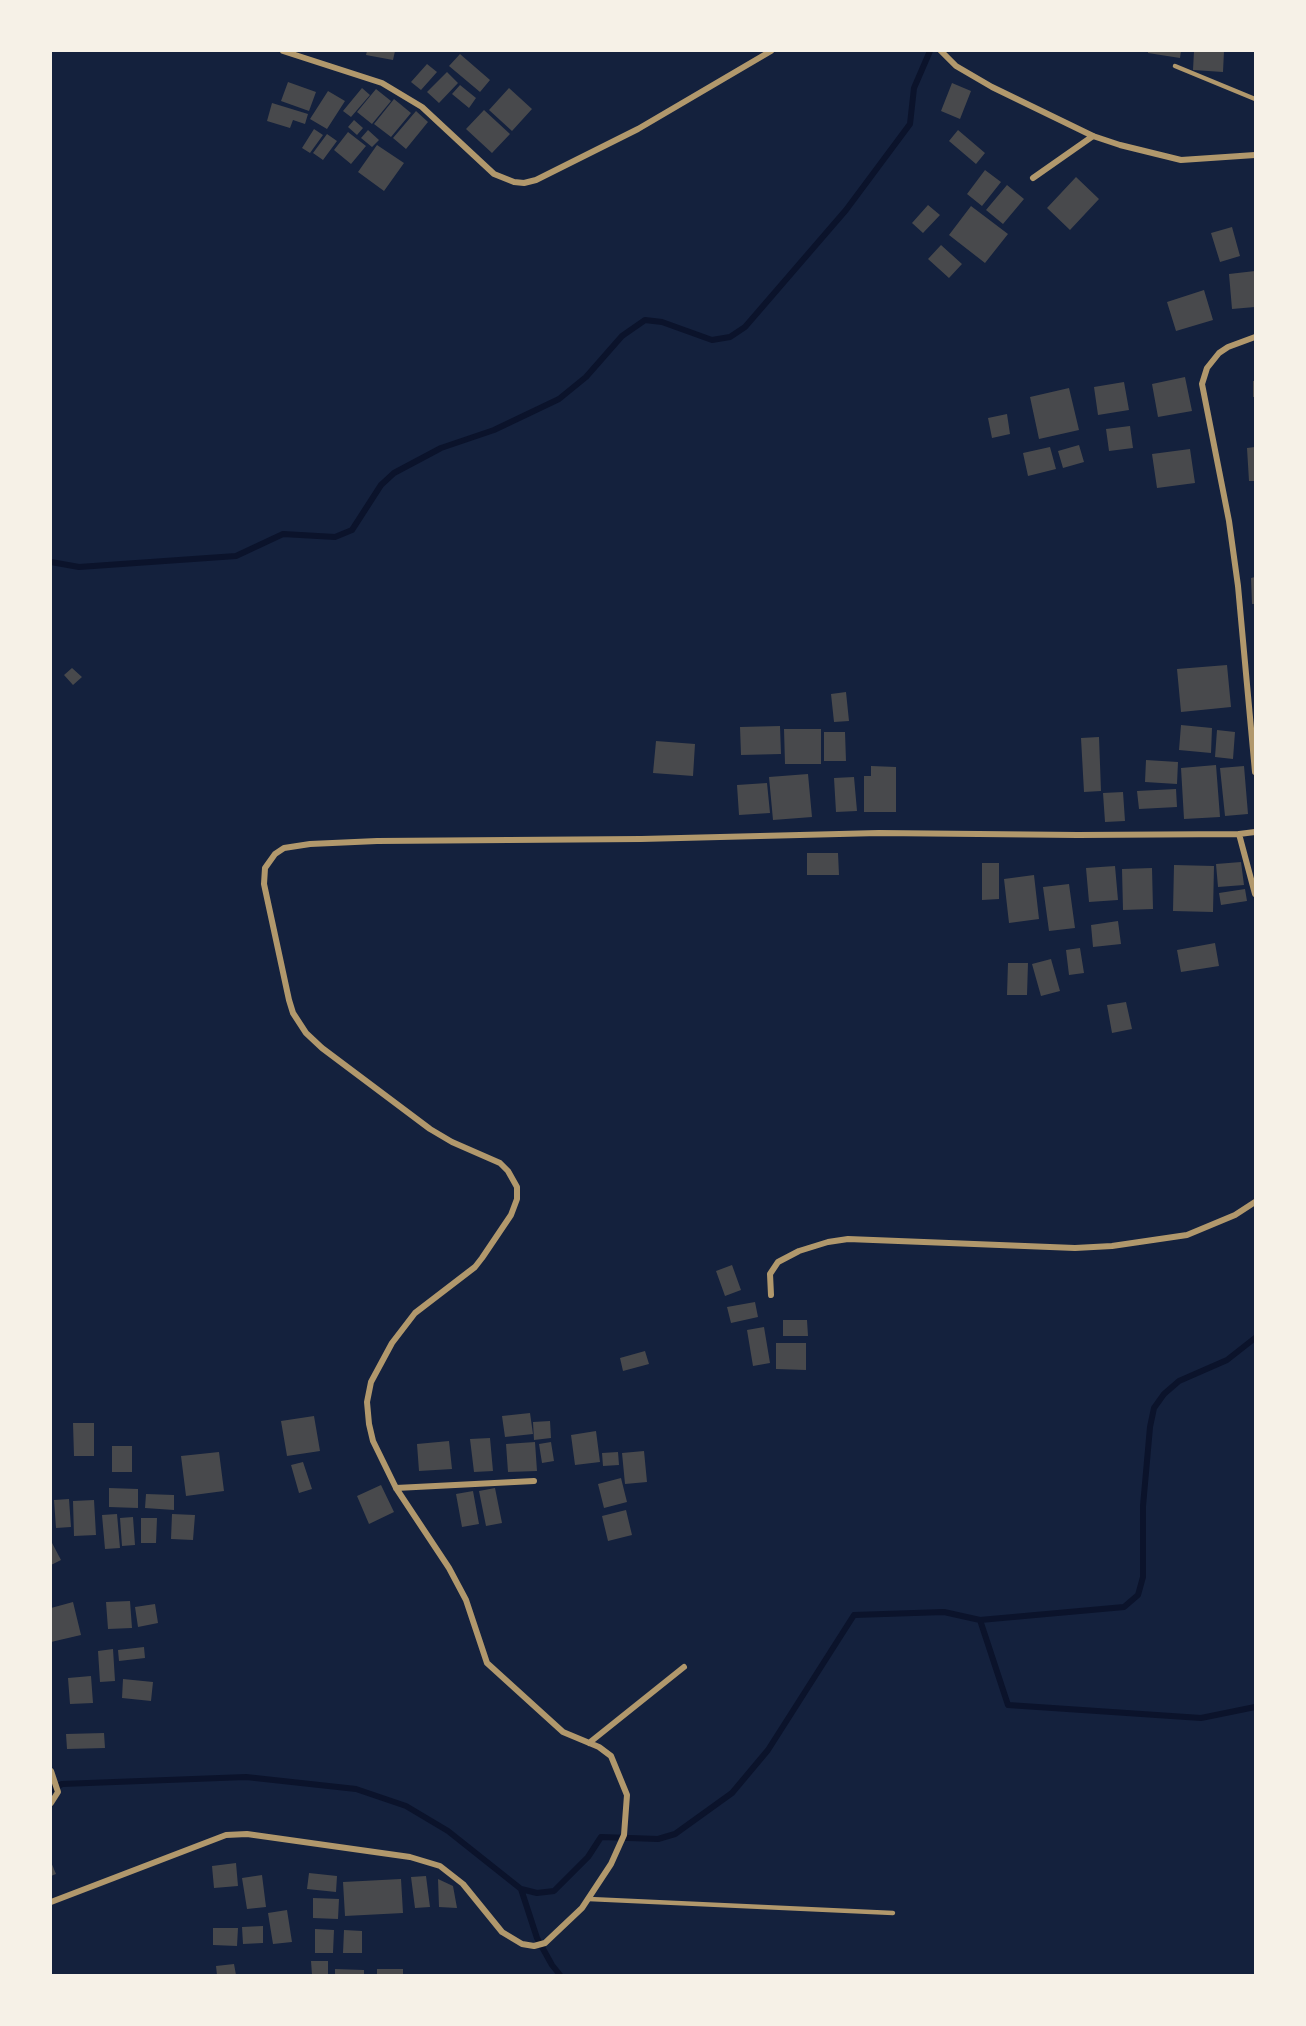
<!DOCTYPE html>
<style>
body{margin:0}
#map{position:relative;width:1306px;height:2026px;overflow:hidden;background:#14213d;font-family:"Times New Roman",serif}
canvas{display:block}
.frame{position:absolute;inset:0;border:52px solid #f6f1e7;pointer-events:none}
</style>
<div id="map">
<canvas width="1306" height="2026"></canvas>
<div class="frame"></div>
</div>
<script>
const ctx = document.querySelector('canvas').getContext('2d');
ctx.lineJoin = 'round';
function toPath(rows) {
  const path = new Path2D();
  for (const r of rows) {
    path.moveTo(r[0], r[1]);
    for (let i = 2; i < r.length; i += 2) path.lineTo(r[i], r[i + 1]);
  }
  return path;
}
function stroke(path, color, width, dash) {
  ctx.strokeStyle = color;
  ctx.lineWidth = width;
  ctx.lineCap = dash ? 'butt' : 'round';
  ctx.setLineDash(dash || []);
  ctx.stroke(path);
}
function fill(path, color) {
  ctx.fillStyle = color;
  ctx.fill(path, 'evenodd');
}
const stream = toPath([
 [51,562,79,567,236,556,283,534,335,537,352,530,381,485,394,473,441,448,494,430,559,399,586,377,622,336,645,320,662,322,712,340,730,337,745,327,846,210,910,124,914,88,930,51],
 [980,1620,1008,1705,1201,1718,1255,1707],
 [51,1790,62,1784,246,1777,356,1789,406,1806,448,1831,521,1889,537,1893,554,1891,588,1857,601,1837,658,1839,675,1834,732,1793,768,1750,854,1615,944,1612,980,1620,1124,1607,1138,1595,1143,1577,1143,1506,1150,1427,1154,1408,1164,1394,1179,1381,1227,1360,1255,1338],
 [521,1889,537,1938,552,1965,560,1975]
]);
const building = toPath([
 [367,51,395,51,393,60,366,55],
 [1148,51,1181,51,1180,58,1148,53],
 [1194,51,1224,51,1223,72,1193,70],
 [460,54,490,80,480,92,449,66],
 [427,64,437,72,421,90,411,82],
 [447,72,458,83,439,103,427,92],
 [288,82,316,92,309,111,281,101],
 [952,83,971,91,960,119,941,111],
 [460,85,476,98,469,108,452,94],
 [362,88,370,95,351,117,343,111],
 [509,88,532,109,512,131,489,110],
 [376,89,391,101,372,124,357,112],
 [328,91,345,101,327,129,310,119],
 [394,99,411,113,391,137,374,124],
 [272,103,308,114,305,124,293,120,290,128,267,121],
 [484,110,510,134,492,153,466,129],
 [416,111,428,122,406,149,393,138],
 [354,120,363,128,357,135,348,127],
 [314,129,323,135,310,153,302,148],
 [368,130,379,140,372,147,361,138],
 [958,130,985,153,976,164,949,141],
 [348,132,366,146,351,164,334,150],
 [327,134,337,141,323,160,313,153],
 [377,145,404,163,384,191,358,172],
 [985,170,1001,182,982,206,967,194],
 [1076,177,1099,199,1070,230,1047,208],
 [1007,185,1024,199,1003,224,986,210],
 [928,205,940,215,923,233,912,223],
 [971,206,1008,234,985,263,949,235],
 [1232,227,1240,256,1220,262,1211,233],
 [941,245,962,264,949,278,928,259],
 [1255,271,1255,307,1232,309,1229,274],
 [1204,290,1213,320,1176,331,1167,302],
 [1185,377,1192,411,1158,417,1152,384],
 [1253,381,1255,381,1255,397,1253,397],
 [1124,382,1129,410,1098,415,1094,387],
 [1069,388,1079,430,1039,439,1030,397],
 [1007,414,1010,434,992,438,988,418],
 [1130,426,1133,448,1109,451,1106,429],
 [1079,445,1084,462,1063,468,1058,451],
 [1050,447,1056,469,1028,476,1023,453],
 [1255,447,1255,481,1249,481,1247,448],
 [1190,449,1195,483,1157,488,1152,454],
 [1255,577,1255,604,1252,604,1251,578],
 [1227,665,1231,707,1181,712,1177,669],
 [72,668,82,677,73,685,64,675],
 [846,692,849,721,834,722,831,694],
 [1181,725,1212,728,1211,753,1179,750],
 [780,726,781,754,741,755,740,727],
 [784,729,821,729,821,764,785,764],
 [1217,730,1235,732,1233,759,1215,757],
 [824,732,845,732,846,761,824,761],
 [1099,737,1101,791,1084,792,1081,738],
 [656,741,695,744,693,776,653,773],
 [1146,760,1178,762,1177,784,1145,782],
 [1216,765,1220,817,1184,819,1181,768],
 [871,766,896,767,896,812,864,812,864,776,871,776],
 [1244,766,1248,814,1225,816,1220,768],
 [808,774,812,817,773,820,769,777],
 [854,777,857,811,836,812,834,778],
 [767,783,770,813,739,815,737,785],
 [1176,789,1177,807,1139,809,1137,791],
 [1123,792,1125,821,1105,822,1103,793],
 [807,853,838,853,839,875,807,875],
 [1241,862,1244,885,1218,887,1216,864],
 [982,863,999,863,999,899,982,900],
 [1174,865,1214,866,1213,912,1173,911],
 [1115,866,1118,900,1089,902,1086,868],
 [1152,868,1153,909,1123,910,1122,869],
 [1034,875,1039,919,1009,923,1004,879],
 [1069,884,1075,928,1049,931,1043,887],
 [1245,889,1247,901,1221,905,1219,893],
 [1118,921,1121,944,1093,947,1091,925],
 [1215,943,1219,966,1181,972,1177,950],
 [1080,948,1084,973,1069,975,1066,950],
 [1051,959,1060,991,1041,996,1032,964],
 [1008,963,1028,963,1027,995,1007,995],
 [1126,1002,1132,1029,1112,1033,1107,1005],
 [732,1265,741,1290,725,1296,716,1271],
 [755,1302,758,1317,731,1323,727,1307],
 [783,1320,807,1320,808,1336,783,1336],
 [764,1327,770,1363,753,1366,747,1330],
 [776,1343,806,1343,806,1370,776,1369],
 [645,1351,649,1364,623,1371,620,1358],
 [530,1413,533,1434,505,1437,502,1416],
 [314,1416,320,1451,287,1456,281,1421],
 [550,1421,551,1438,534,1440,533,1422],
 [73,1423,94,1423,94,1456,74,1456],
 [596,1431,600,1462,575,1465,571,1435],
 [490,1438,493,1471,474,1472,470,1439],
 [449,1441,452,1469,419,1471,417,1444],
 [535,1442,537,1471,508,1472,506,1444],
 [551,1442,554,1461,542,1463,539,1444],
 [112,1446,132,1446,132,1472,112,1472],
 [644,1451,647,1482,625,1484,622,1453],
 [219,1452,224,1491,186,1496,181,1456],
 [618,1452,619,1465,603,1466,602,1453],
 [303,1462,312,1489,299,1493,291,1465],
 [621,1478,627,1502,604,1508,598,1484],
 [381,1485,394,1512,369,1524,357,1496],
 [109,1488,138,1489,138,1508,109,1507],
 [495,1488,502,1523,486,1526,479,1491],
 [473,1491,479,1524,462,1527,456,1494],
 [146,1494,174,1495,174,1510,145,1508],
 [69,1499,71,1527,56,1528,54,1500],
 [94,1500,96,1535,74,1536,73,1501],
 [626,1510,632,1535,608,1541,602,1516],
 [117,1514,120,1548,105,1549,102,1515],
 [172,1514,195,1515,193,1540,171,1539],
 [133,1517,135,1545,122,1546,120,1518],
 [141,1518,157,1518,156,1543,141,1543],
 [51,1541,61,1560,51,1565],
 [130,1601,132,1628,108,1629,106,1602],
 [73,1602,81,1635,51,1642,51,1608],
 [155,1604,158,1623,138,1627,135,1607],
 [144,1647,145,1658,119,1661,118,1650],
 [113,1649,115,1681,100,1682,98,1651],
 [91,1676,93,1703,70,1704,68,1678],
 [123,1679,153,1682,151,1701,122,1698],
 [104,1733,105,1748,67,1749,66,1734],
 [51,1862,56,1874,51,1876],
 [236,1863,238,1886,214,1888,212,1866],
 [309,1873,337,1876,336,1892,307,1889],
 [262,1875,266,1907,247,1909,242,1878],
 [426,1876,430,1907,415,1908,411,1877],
 [401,1879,403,1913,345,1916,343,1882],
 [438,1879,453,1886,457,1908,439,1907],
 [313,1898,339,1899,338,1919,313,1918],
 [287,1910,292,1942,273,1944,268,1913],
 [263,1926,263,1943,243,1944,242,1927],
 [213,1928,238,1928,237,1946,213,1945],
 [315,1929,334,1930,333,1953,315,1953],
 [344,1930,362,1931,362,1953,343,1953],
 [311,1961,328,1961,328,1975,312,1975],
 [234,1964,236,1975,217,1975,216,1966],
 [335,1969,364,1970,364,1975,335,1975],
 [377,1969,403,1969,403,1975,377,1975]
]);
const service = toPath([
 [1175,66,1255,99],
 [589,1899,893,1913]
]);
const minor = toPath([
 [283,51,382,83,422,107,494,174,514,182,524,183,536,180,638,129,771,51],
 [941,51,956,66,992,87,1093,136,1120,145,1181,160,1255,155],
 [1033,178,1093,136],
 [1255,337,1228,347,1219,353,1207,368,1202,384,1229,521,1238,586,1255,772],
 [1239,834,1255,894],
 [771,1295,770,1274,778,1262,799,1251,828,1242,848,1239,1075,1248,1112,1246,1187,1235,1235,1215,1255,1202],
 [396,1488,534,1481],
 [589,1743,684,1667],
 [51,1771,58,1792,51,1803],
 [51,1902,226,1835,247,1834,410,1857,440,1866,463,1884,502,1932,522,1944,534,1946,545,1943,582,1908,611,1864,624,1835,627,1795,611,1756,599,1747,563,1732,487,1663,466,1600,449,1568,396,1488,373,1441,369,1424,367,1402,371,1382,392,1343,415,1313,475,1267,482,1258,511,1215,517,1199,517,1187,508,1171,500,1163,452,1142,430,1129,322,1048,306,1033,293,1013,289,1000,264,884,265,868,275,854,284,848,310,844,377,841,641,839,879,833,1078,835,1239,834,1255,832]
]);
stroke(stream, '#0b132b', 6);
fill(building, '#48494c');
stroke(service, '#b1986c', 4.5);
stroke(minor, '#b1986c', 6);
</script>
